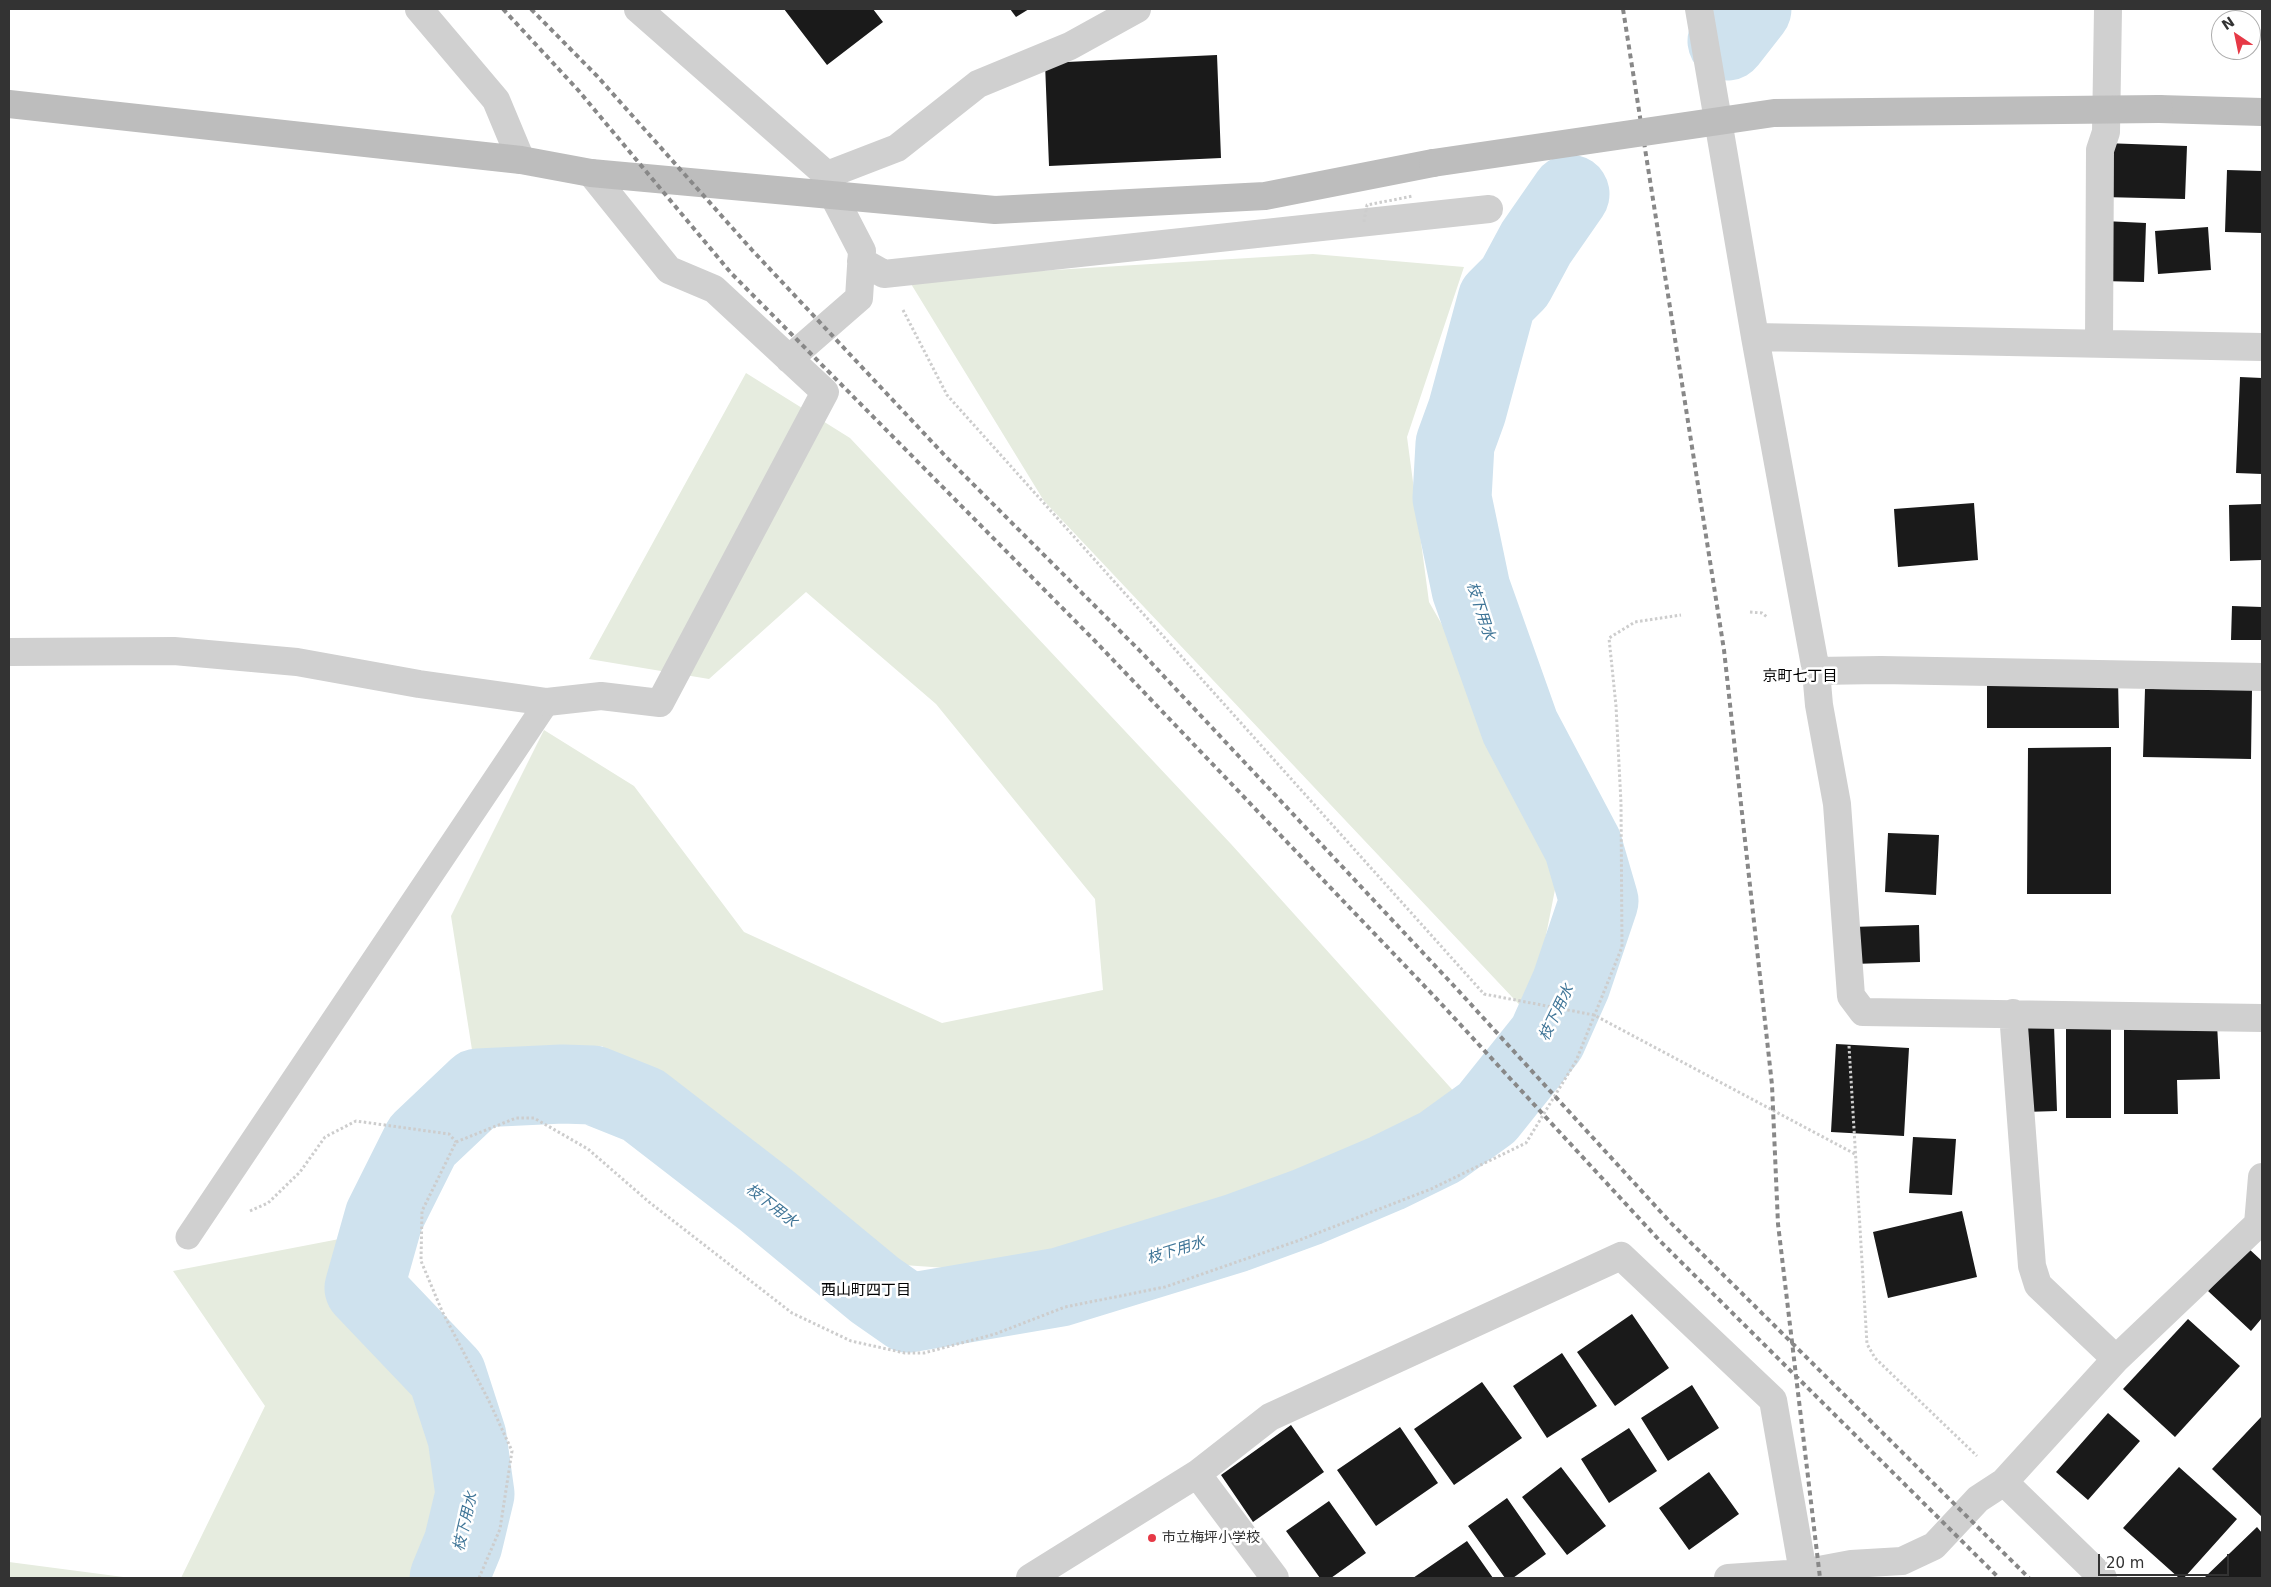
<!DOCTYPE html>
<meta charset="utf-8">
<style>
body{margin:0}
#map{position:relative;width:2271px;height:1587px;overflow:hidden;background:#fff;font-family:"DejaVu Sans",sans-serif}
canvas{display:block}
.frame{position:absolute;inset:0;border:10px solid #333;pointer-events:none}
.north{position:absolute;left:2211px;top:10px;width:50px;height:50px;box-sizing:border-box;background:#fff;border:1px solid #adadad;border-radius:50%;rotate:326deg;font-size:14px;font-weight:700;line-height:20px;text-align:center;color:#333}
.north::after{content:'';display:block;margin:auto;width:18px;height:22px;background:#e63946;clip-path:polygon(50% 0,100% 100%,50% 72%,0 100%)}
.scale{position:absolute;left:2098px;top:1554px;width:131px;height:22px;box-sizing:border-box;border:2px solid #333;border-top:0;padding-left:6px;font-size:15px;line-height:18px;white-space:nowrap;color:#333;-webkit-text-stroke:4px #fff;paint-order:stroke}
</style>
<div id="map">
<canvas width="2271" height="1587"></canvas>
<div class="frame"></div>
<div class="north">N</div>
<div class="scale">20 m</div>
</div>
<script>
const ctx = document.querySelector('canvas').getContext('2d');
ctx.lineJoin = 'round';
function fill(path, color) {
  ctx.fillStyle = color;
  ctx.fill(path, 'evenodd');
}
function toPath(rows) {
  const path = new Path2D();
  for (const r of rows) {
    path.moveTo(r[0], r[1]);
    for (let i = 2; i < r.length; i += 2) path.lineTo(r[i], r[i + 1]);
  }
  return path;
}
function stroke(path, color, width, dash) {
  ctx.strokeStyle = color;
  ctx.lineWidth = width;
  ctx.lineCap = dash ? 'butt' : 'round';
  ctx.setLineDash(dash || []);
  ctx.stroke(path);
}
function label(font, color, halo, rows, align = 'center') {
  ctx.font = font + ' "DejaVu Sans","Noto Sans JP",sans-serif';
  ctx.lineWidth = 5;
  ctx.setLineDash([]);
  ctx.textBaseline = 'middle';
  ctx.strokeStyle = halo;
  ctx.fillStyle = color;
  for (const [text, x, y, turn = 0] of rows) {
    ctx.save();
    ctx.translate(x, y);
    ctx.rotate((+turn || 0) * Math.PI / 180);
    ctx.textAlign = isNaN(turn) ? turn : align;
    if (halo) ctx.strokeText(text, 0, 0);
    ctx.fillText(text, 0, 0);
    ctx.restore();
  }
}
const green = toPath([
 [1313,254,1464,267,1407,437,1429,602,1565,839,1530,1016,1044,501,908,279],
 [746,373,850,438,1231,844,1476,1116,1277,1206,1047,1275,889,1264,602,1046,475,1069,451,916,544,730,634,786,744,932,942,1023,1103,990,1095,899,936,704,806,592,709,679,589,659],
 [355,1236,477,1445,427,1578,181,1578,265,1406,173,1271],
 [9,1562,131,1578,9,1578]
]);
const river = toPath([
 [1727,41,1752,9],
 [449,1578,463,1544,475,1494,467,1437,447,1375,364,1288,384,1217,422,1141,478,1088,562,1084,593,1085,643,1105,766,1200,875,1290,908,1313,1060,1287,1236,1233,1307,1207,1387,1173,1440,1147,1487,1113,1547,1038,1571,984,1599,901,1583,846,1520,727,1471,589,1452,498,1455,444,1467,411,1497,300,1515,282,1536,243,1570,194]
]);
const building = toPath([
 [784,9,873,9,883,22,827,65],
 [1010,9,1029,9,1016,17],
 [1217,55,1221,158,1049,166,1045,63],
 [2104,143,2187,146,2185,199,2103,197],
 [2227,170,2262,171,2262,233,2225,232],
 [2104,221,2146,223,2144,282,2102,281],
 [2208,227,2211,270,2158,274,2155,231],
 [2240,377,2262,378,2262,474,2236,473],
 [1974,503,1978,560,1898,567,1894,509],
 [2262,504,2262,560,2230,561,2229,505],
 [2232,606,2262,607,2262,640,2231,640],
 [1987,679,2118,679,2119,728,1987,728],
 [2145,689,2252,690,2251,759,2143,757],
 [2111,747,2111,894,2027,894,2028,748],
 [1888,833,1939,835,1936,895,1885,892],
 [1919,925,1920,962,1852,964,1851,927],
 [2124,1024,2217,1024,2220,1079,2177,1080,2178,1114,2124,1114],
 [2022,1025,2054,1025,2057,1111,2024,1112],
 [2111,1025,2111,1118,2066,1118,2066,1026],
 [1836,1044,1909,1048,1904,1136,1831,1132],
 [1913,1137,1956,1139,1952,1195,1909,1193],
 [1962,1211,1977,1277,1888,1298,1873,1232],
 [2248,1248,2262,1261,2262,1318,2251,1331,2208,1291],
 [1632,1314,1669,1368,1615,1406,1577,1352],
 [2188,1319,2240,1366,2175,1437,2123,1389],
 [1562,1353,1597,1406,1547,1438,1513,1386],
 [1482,1382,1522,1438,1454,1485,1414,1429],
 [1692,1385,1719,1428,1668,1461,1641,1418],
 [2108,1413,2140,1441,2088,1500,2056,1472],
 [2262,1416,2262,1517,2212,1469],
 [1291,1425,1324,1472,1253,1522,1221,1475],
 [1400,1427,1438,1483,1376,1526,1337,1470],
 [1629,1428,1657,1471,1609,1503,1581,1459],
 [1561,1467,1606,1526,1567,1555,1522,1497],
 [2179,1467,2237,1519,2184,1578,2179,1578,2123,1528],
 [1709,1472,1739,1514,1689,1550,1659,1508],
 [1507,1498,1546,1554,1513,1578,1505,1578,1468,1526],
 [1329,1501,1366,1553,1331,1578,1320,1578,1286,1531],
 [2257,1527,2262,1533,2262,1578,2204,1578],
 [1467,1541,1493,1578,1413,1578]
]);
const path = toPath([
 [903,310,947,395,1484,994,1594,1015,1855,1154],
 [1750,612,1762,613,1767,617],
 [1849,1046,1867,1344,1875,1358,1977,1456],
 [250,1211,268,1203,300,1172,325,1137,356,1121,449,1134,456,1142],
 [479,1578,500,1529,512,1451,489,1401,442,1311,421,1261,422,1211,456,1142,516,1118,534,1118,588,1149,649,1202,792,1313,851,1341,905,1353,924,1353,995,1334,1065,1307,1165,1287,1297,1241,1431,1189,1526,1143,1576,1061,1622,947,1621,803,1616,706,1609,638,1635,622,1681,615]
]);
const lane = toPath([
 [188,1237,547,702]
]);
const street = toPath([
 [419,9,496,100,521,160],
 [638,9,827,175,833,195,862,251,859,298,789,359],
 [1699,9,1755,337],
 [827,175,897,148,978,84,1070,46,1137,9],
 [861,261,884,274,1489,209],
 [2099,343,2100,150,2106,132,2108,9],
 [2262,347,1755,337,1816,671,1819,705,1837,804,1851,996,1863,1012,2262,1018],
 [9,652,174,651,297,662,419,684,547,702,601,696,660,703,825,392,714,289,669,270,591,173],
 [1816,671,1881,670,2262,677],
 [2013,1013,2032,1266,2038,1285,2116,1359],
 [1197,1474,1275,1578],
 [2004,1482,2103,1578],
 [1030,1578,1197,1474,1270,1417,1621,1256,1773,1400,1804,1578],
 [1728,1578,1803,1573,1851,1564,1902,1561,1934,1546,1978,1499,2004,1482,2116,1359,2258,1224,2262,1177]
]);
const secondary = toPath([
 [9,104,521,160,591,173,995,210,1265,196,1433,163],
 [2159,109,2262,112]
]);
const rail = toPath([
 [503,9,578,90,731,273,1095,641,1434,996,1660,1241,1999,1578],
 [531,9,597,76,752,250,949,460,1144,655,1455,987,1670,1222,2029,1578],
 [1623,9,1724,650,1772,1085,1778,1224,1820,1578]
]);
const pathBridge = toPath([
 [1364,222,1367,205,1413,196]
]);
const secondaryBridge = toPath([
 [1433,163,1774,113,2159,109]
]);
const markers = [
 [1152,1538,5,"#e63946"]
];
const poiNames = [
 ["市立梅坪小学校",1162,1538]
];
const waterNames = [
 ["枝下用水",1480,611,72],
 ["枝下用水",1557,1013,-64],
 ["枝下用水",771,1206,38],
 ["枝下用水",1176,1251,-17],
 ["枝下用水",466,1522,-77]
];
const neighbourhoodNames = [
 ["京町七丁目",1800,677],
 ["西山町四丁目",866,1291]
];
fill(green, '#e6ecdf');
stroke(river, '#cfe2ee', 79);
fill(building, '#1a1a1a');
stroke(path, '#cdcdcd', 3, [2.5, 2.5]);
stroke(lane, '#d0d0d0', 25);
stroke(street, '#d0d0d0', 28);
stroke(secondary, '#bdbdbd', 28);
stroke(rail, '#888', 4, [5, 4]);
stroke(pathBridge, '#cdcdcd', 3, [2.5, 2.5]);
stroke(secondaryBridge, '#bdbdbd', 28);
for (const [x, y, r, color] of markers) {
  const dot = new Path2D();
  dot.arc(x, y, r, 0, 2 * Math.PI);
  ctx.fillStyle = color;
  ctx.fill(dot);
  stroke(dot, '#fff', 2);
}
label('14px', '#333', '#fff', poiNames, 'left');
label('italic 15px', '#3f7597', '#fff', waterNames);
label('15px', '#000', '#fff', neighbourhoodNames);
</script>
